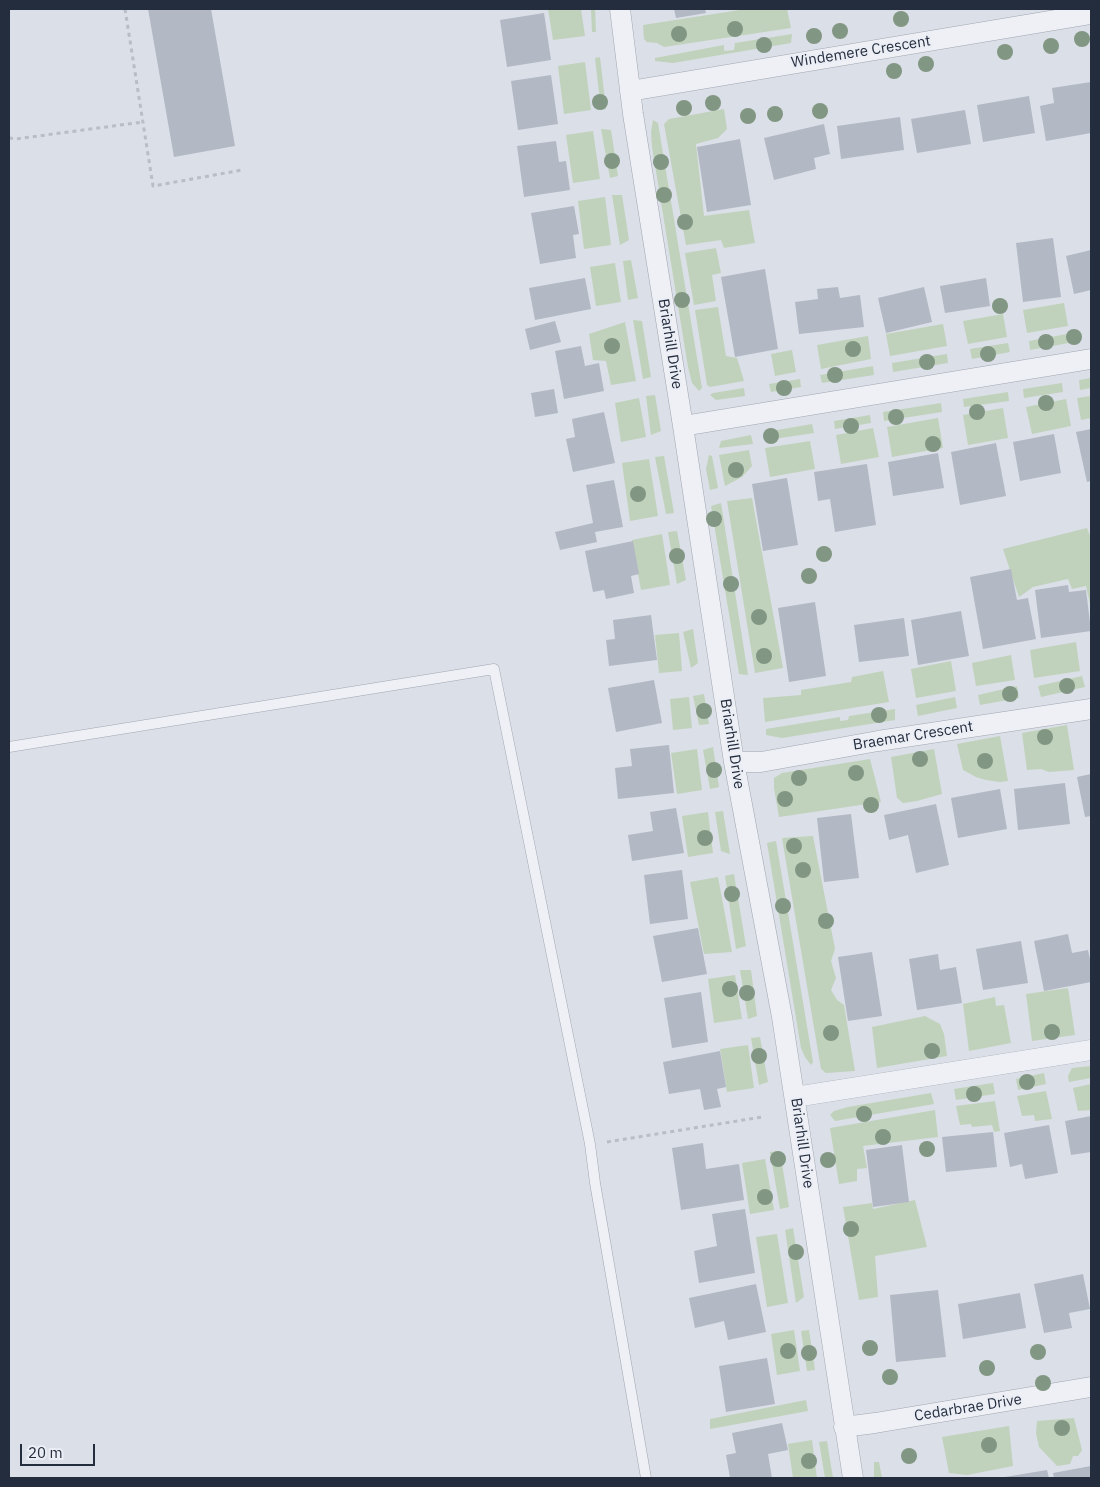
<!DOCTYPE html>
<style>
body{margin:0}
#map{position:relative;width:1100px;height:1487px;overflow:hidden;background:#dbdfe7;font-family:"IBM Plex Sans",sans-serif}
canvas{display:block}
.frame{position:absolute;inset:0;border:10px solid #242d3e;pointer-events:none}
.scale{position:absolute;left:20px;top:1444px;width:75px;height:22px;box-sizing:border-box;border:2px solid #242d3e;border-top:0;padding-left:6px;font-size:15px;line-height:18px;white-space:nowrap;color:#242d3e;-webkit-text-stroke:4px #ebeef5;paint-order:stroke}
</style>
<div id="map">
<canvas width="1100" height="1487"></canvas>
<div class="frame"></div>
<div class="scale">20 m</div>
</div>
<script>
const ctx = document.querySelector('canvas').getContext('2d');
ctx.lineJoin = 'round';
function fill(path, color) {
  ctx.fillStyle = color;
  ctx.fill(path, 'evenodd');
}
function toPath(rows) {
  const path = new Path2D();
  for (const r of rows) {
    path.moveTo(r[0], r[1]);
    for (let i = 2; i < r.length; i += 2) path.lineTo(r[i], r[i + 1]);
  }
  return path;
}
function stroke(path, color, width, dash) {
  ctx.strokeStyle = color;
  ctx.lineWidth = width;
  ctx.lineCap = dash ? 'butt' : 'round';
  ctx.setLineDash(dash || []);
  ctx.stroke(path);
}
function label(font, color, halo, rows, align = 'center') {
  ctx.font = font + ' "IBM Plex Sans",sans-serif';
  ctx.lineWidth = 4;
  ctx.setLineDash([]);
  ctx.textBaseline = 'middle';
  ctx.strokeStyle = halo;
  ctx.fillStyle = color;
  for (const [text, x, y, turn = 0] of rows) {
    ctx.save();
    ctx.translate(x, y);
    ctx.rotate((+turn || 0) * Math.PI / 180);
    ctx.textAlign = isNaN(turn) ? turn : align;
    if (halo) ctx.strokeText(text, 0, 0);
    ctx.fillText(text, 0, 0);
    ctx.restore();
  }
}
const green = toPath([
 [548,9,581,9,585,36,553,40],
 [591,9,595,9,596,32,592,32],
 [746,9,787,9,791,28,664,47,657,43,647,42,644,39,643,25],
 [792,34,791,43,673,63,655,61,655,58,724,45,724,51,734,50,735,43],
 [600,57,606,109,601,110,595,58],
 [585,62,591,110,564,114,558,66],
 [724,109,727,129,718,138,696,144,704,216,749,210,755,243,724,248,721,240,686,245,664,124,669,119],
 [653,120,658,123,702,388,699,391,692,383,688,367,652,147,651,132],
 [601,129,611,130,618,176,610,178],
 [593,131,600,179,573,183,566,135],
 [612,195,622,195,629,240,620,245],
 [605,197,611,245,584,249,578,201],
 [716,248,721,273,712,275,716,301,694,305,685,253],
 [631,260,638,298,628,300,623,261],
 [615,263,621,302,596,306,590,267],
 [1064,303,1068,326,1027,333,1023,310],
 [718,307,726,356,737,358,744,381,710,387,707,385,695,310],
 [1003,314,1007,337,968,344,963,321],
 [633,320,642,321,651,377,643,379],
 [625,322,636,381,611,385,606,361,593,360,589,334],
 [943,324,947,346,890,356,886,334],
 [1078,332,1080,341,1030,350,1029,341],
 [868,336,871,359,821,369,817,345],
 [1008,343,1010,352,972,359,970,349],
 [792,350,796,372,775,376,771,354],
 [947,354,948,363,893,372,892,363],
 [873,366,874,375,822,383,820,375],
 [1091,378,1091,388,1080,390,1079,380],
 [800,379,801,387,771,392,769,384],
 [1062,383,1063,392,1024,398,1023,389],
 [744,388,745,396,716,400,710,395,713,393],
 [1008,392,1009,401,964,407,963,399],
 [655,395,661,431,651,435,646,396],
 [1091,396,1091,418,1081,420,1077,398],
 [639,398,646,437,621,442,615,403],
 [1066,399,1071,426,1032,434,1026,407],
 [941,403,942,412,884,421,883,412],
 [1003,408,1008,438,968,445,963,415],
 [870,415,871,423,835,429,834,421],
 [938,418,943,448,892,457,887,427],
 [812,424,814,433,767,440,766,432],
 [873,428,879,457,841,464,836,435],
 [751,435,753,444,719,448,721,441],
 [810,441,815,469,770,477,765,448],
 [749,450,752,466,742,477,725,486,719,455],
 [709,455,712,456,718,488,710,490,706,469],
 [664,456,674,513,666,514,655,457],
 [649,459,658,516,630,521,622,463],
 [752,498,783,668,755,673,727,501],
 [721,503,748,675,739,674,711,506],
 [1087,528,1091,538,1091,608,1086,586,1072,589,1068,579,1033,587,1019,597,1003,549],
 [677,531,686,580,677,584,668,532],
 [662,534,670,585,641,590,632,540],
 [693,629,698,663,691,668,683,632],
 [679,633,682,671,659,673,655,635],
 [1076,642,1080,671,1034,678,1030,650],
 [1011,655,1015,680,976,686,972,663],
 [951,661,956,691,916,698,911,669],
 [883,671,889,702,765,722,763,698,801,695,801,690,851,682,852,677],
 [1082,676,1085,687,1041,697,1038,686],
 [1017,686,1019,698,980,705,978,695],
 [704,694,709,724,699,725,693,696],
 [689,697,692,728,673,730,670,699],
 [955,697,957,708,918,716,916,705],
 [895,709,895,720,782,738,766,735,766,729,840,717,840,721,848,720,849,716],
 [1067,725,1074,770,1049,772,1041,769,1027,770,1022,733],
 [1000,736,1008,781,1000,782,986,780,976,777,963,770,957,744],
 [713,747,719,787,710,789,703,750],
 [697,749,702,790,677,794,671,753],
 [934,749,942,794,917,801,903,803,897,798,891,757],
 [870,759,881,802,779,817,774,788,774,778,782,773],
 [723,811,730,854,721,851,715,812],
 [708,812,713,853,688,857,682,816],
 [813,836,835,949,831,961,836,978,831,990,837,1000,844,1005,855,1071,826,1073,821,1069,782,838],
 [776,841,813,1062,811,1065,805,1057,801,1048,767,843],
 [734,874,746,946,736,949,725,876],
 [718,877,732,952,704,954,690,882],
 [740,970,751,970,757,1016,748,1019],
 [735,975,742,1019,714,1023,708,979],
 [1068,988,1075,1035,1032,1041,1026,994],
 [995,997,996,1006,1004,1005,1011,1043,969,1051,963,1004],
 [925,1016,940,1024,944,1034,947,1056,877,1068,872,1027],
 [760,1037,768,1082,759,1085,751,1038],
 [748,1045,754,1088,727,1092,720,1049],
 [1091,1066,1091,1078,1069,1082,1068,1076,1072,1068],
 [1044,1073,1046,1084,1018,1090,1016,1079],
 [993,1083,995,1094,956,1100,954,1089],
 [1091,1084,1091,1110,1078,1111,1073,1088],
 [1046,1091,1052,1119,1035,1121,1034,1115,1022,1116,1017,1096],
 [931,1093,934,1104,835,1121,830,1115,834,1111,848,1107],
 [995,1101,1000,1131,994,1132,992,1125,972,1127,971,1124,960,1125,956,1106],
 [935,1110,938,1137,863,1146,867,1168,857,1169,857,1181,839,1184,830,1128],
 [780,1151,789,1207,780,1209,770,1152],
 [765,1159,774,1210,750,1214,742,1163],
 [915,1200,927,1247,875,1256,878,1297,859,1300,843,1207,872,1203,873,1209],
 [793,1228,804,1297,796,1303,785,1230],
 [777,1234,788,1303,767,1307,756,1237],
 [794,1330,800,1371,777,1375,771,1334],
 [809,1330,815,1370,807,1371,801,1331],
 [806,1400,808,1411,710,1429,710,1419],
 [1074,1418,1082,1450,1078,1456,1073,1456,1070,1464,1057,1466,1039,1447,1036,1433,1037,1421],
 [1009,1426,1013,1466,967,1475,949,1473,942,1437],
 [812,1440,817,1478,793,1478,788,1444],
 [827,1441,833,1478,825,1478,819,1442],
 [874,1462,879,1462,882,1478,874,1478]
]);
const building = toPath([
 [148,9,211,9,235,146,174,157],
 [674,9,705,9,706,13,676,18],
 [544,13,551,60,507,67,500,20],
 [551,75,558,124,518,130,511,81],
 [1091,82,1091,133,1046,141,1040,106,1054,103,1052,88],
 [1029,96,1035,133,983,142,977,105],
 [965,110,971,144,917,153,911,119],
 [900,117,904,150,841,159,837,126],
 [824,124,830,154,814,158,816,169,774,180,764,138],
 [740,139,751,205,707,212,697,147],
 [556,141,559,162,566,161,570,190,524,197,517,146],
 [574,206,579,234,573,235,576,258,540,264,531,213],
 [1053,238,1061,297,1023,302,1016,243],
 [1091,250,1091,290,1074,294,1066,256],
 [765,269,778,349,735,357,721,277],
 [585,278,591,309,535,320,529,288],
 [986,278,990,306,945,313,940,286],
 [838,287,840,298,860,295,864,327,799,334,795,302,818,299,817,289],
 [924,287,932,322,886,333,878,298],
 [555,321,561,342,530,350,525,329],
 [581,346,585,366,599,363,604,391,564,399,555,351],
 [554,389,558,413,535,417,531,393],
 [604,412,615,463,573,472,566,439,575,437,572,419],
 [1091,429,1091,481,1087,482,1076,432],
 [1054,434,1061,473,1020,481,1013,442],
 [996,443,1006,496,960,505,951,452],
 [938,453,944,488,893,496,888,462],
 [867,464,876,525,835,532,830,499,818,501,814,472],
 [787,478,798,545,763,551,752,484],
 [614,480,623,527,595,532,597,542,560,550,555,532,593,523,586,485],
 [633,541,639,574,631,576,634,593,606,599,604,590,593,592,585,551],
 [1011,569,1017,600,1028,598,1036,639,983,649,970,577],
 [1068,585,1069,592,1086,590,1091,631,1041,638,1035,590],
 [815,602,826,676,789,682,778,608],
 [961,611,969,656,918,665,911,620],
 [651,615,657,660,609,666,606,640,615,639,613,620],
 [904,618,909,656,859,662,854,625],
 [654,680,662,723,616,732,608,688],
 [669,745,674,793,618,799,615,768,632,766,630,749],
 [1091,774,1091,816,1085,817,1077,777],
 [1065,783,1070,824,1018,830,1014,789],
 [1000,789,1007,829,958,838,951,798],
 [936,804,949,865,916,873,908,835,889,840,884,815],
 [676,808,684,853,632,861,628,835,653,831,650,812],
 [851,814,859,878,824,882,817,818],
 [682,870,688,919,650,924,644,875],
 [698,928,707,974,662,982,653,936],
 [1068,934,1072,953,1088,950,1091,964,1091,982,1044,991,1034,941],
 [1021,941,1028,983,983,990,976,949],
 [872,952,882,1016,848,1021,838,957],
 [938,954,940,970,956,967,962,1003,917,1010,909,959],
 [701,992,708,1042,672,1048,664,998],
 [720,1051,726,1087,717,1089,721,1107,704,1110,700,1089,669,1094,663,1062],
 [1091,1116,1091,1152,1071,1155,1065,1121],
 [1049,1125,1058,1173,1025,1179,1022,1164,1010,1167,1004,1133],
 [993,1132,997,1167,946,1172,942,1137],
 [703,1143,706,1169,739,1164,744,1200,681,1210,672,1148],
 [902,1145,909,1202,873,1207,866,1150],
 [745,1209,755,1273,699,1283,694,1251,717,1246,712,1214],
 [1083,1274,1090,1309,1069,1313,1072,1328,1044,1333,1034,1284],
 [756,1284,766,1332,728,1340,724,1321,695,1328,689,1298],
 [938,1290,946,1357,896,1362,890,1295],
 [1020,1293,1026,1328,963,1339,958,1304],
 [767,1358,775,1404,726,1412,719,1366],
 [782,1423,788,1450,768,1454,772,1478,730,1478,726,1455,736,1453,732,1433],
 [1091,1466,1091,1478,1054,1478,1053,1473],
 [1047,1470,1049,1478,1005,1478,1005,1477]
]);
const path = toPath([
 [125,9,153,186,242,170],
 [9,138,16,139,143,122],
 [607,1142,762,1117]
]);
const service = toPath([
 [9,747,494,669,590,1144,595,1183,646,1478]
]);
const minor = toPath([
 [620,9,633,114,683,426,734,762,782,1017,853,1478],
 [630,91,1091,14],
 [683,426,1091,359],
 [734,762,761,762,878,741,1091,709],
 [795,1097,1091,1050],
 [844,1427,875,1423,1091,1387]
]);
const trees = [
 [901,19],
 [735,29],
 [840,31],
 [679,34],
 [814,36],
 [1082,39],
 [764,45],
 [1051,46],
 [1005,52],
 [926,64],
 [894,71],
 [600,102],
 [713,103],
 [684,108],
 [820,111],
 [775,114],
 [748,116],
 [612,161],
 [661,162],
 [664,195],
 [685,222],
 [682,300],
 [1000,306],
 [1074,337],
 [1046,342],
 [612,346],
 [853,349],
 [988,354],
 [927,362],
 [835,375],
 [784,388],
 [1046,403],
 [977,412],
 [896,417],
 [851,426],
 [771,436],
 [933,444],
 [736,470],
 [638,494],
 [714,519],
 [824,554],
 [677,556],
 [809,576],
 [731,584],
 [759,617],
 [764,656],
 [1067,686],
 [1010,694],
 [704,711],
 [879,715],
 [1045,737],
 [920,759],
 [985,761],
 [714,770],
 [856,773],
 [799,778],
 [785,799],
 [871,805],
 [705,838],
 [794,846],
 [803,870],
 [732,894],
 [783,906],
 [826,921],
 [730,989],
 [747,993],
 [1052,1032],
 [831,1033],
 [932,1051],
 [759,1056],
 [1027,1082],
 [974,1094],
 [864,1114],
 [883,1137],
 [927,1149],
 [778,1159],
 [828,1160],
 [765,1197],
 [851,1229],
 [796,1252],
 [870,1348],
 [788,1351],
 [1038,1352],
 [809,1353],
 [987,1368],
 [890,1377],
 [1043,1383],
 [1062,1428],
 [989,1445],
 [909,1456],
 [809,1461]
];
const streetNames = [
 ["Windemere Crescent",861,52,-9],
 ["Briarhill Drive",670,344,81],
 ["Braemar Crescent",913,736,-9],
 ["Briarhill Drive",732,744,81],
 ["Briarhill Drive",802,1143,82],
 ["Cedarbrae Drive",968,1408,-9]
];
fill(green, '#c0d2bc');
fill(building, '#b2b8c4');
stroke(service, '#a0a6b1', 11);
stroke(minor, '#a0a6b1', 21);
stroke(path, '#b9bdc5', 3, [4, 4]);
stroke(service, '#eef0f5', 10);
stroke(minor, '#eef0f5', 20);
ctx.fillStyle = '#819683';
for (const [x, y] of trees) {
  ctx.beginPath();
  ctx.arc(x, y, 8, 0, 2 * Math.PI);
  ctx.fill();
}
label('15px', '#242d3e', '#ebeef5', streetNames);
</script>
